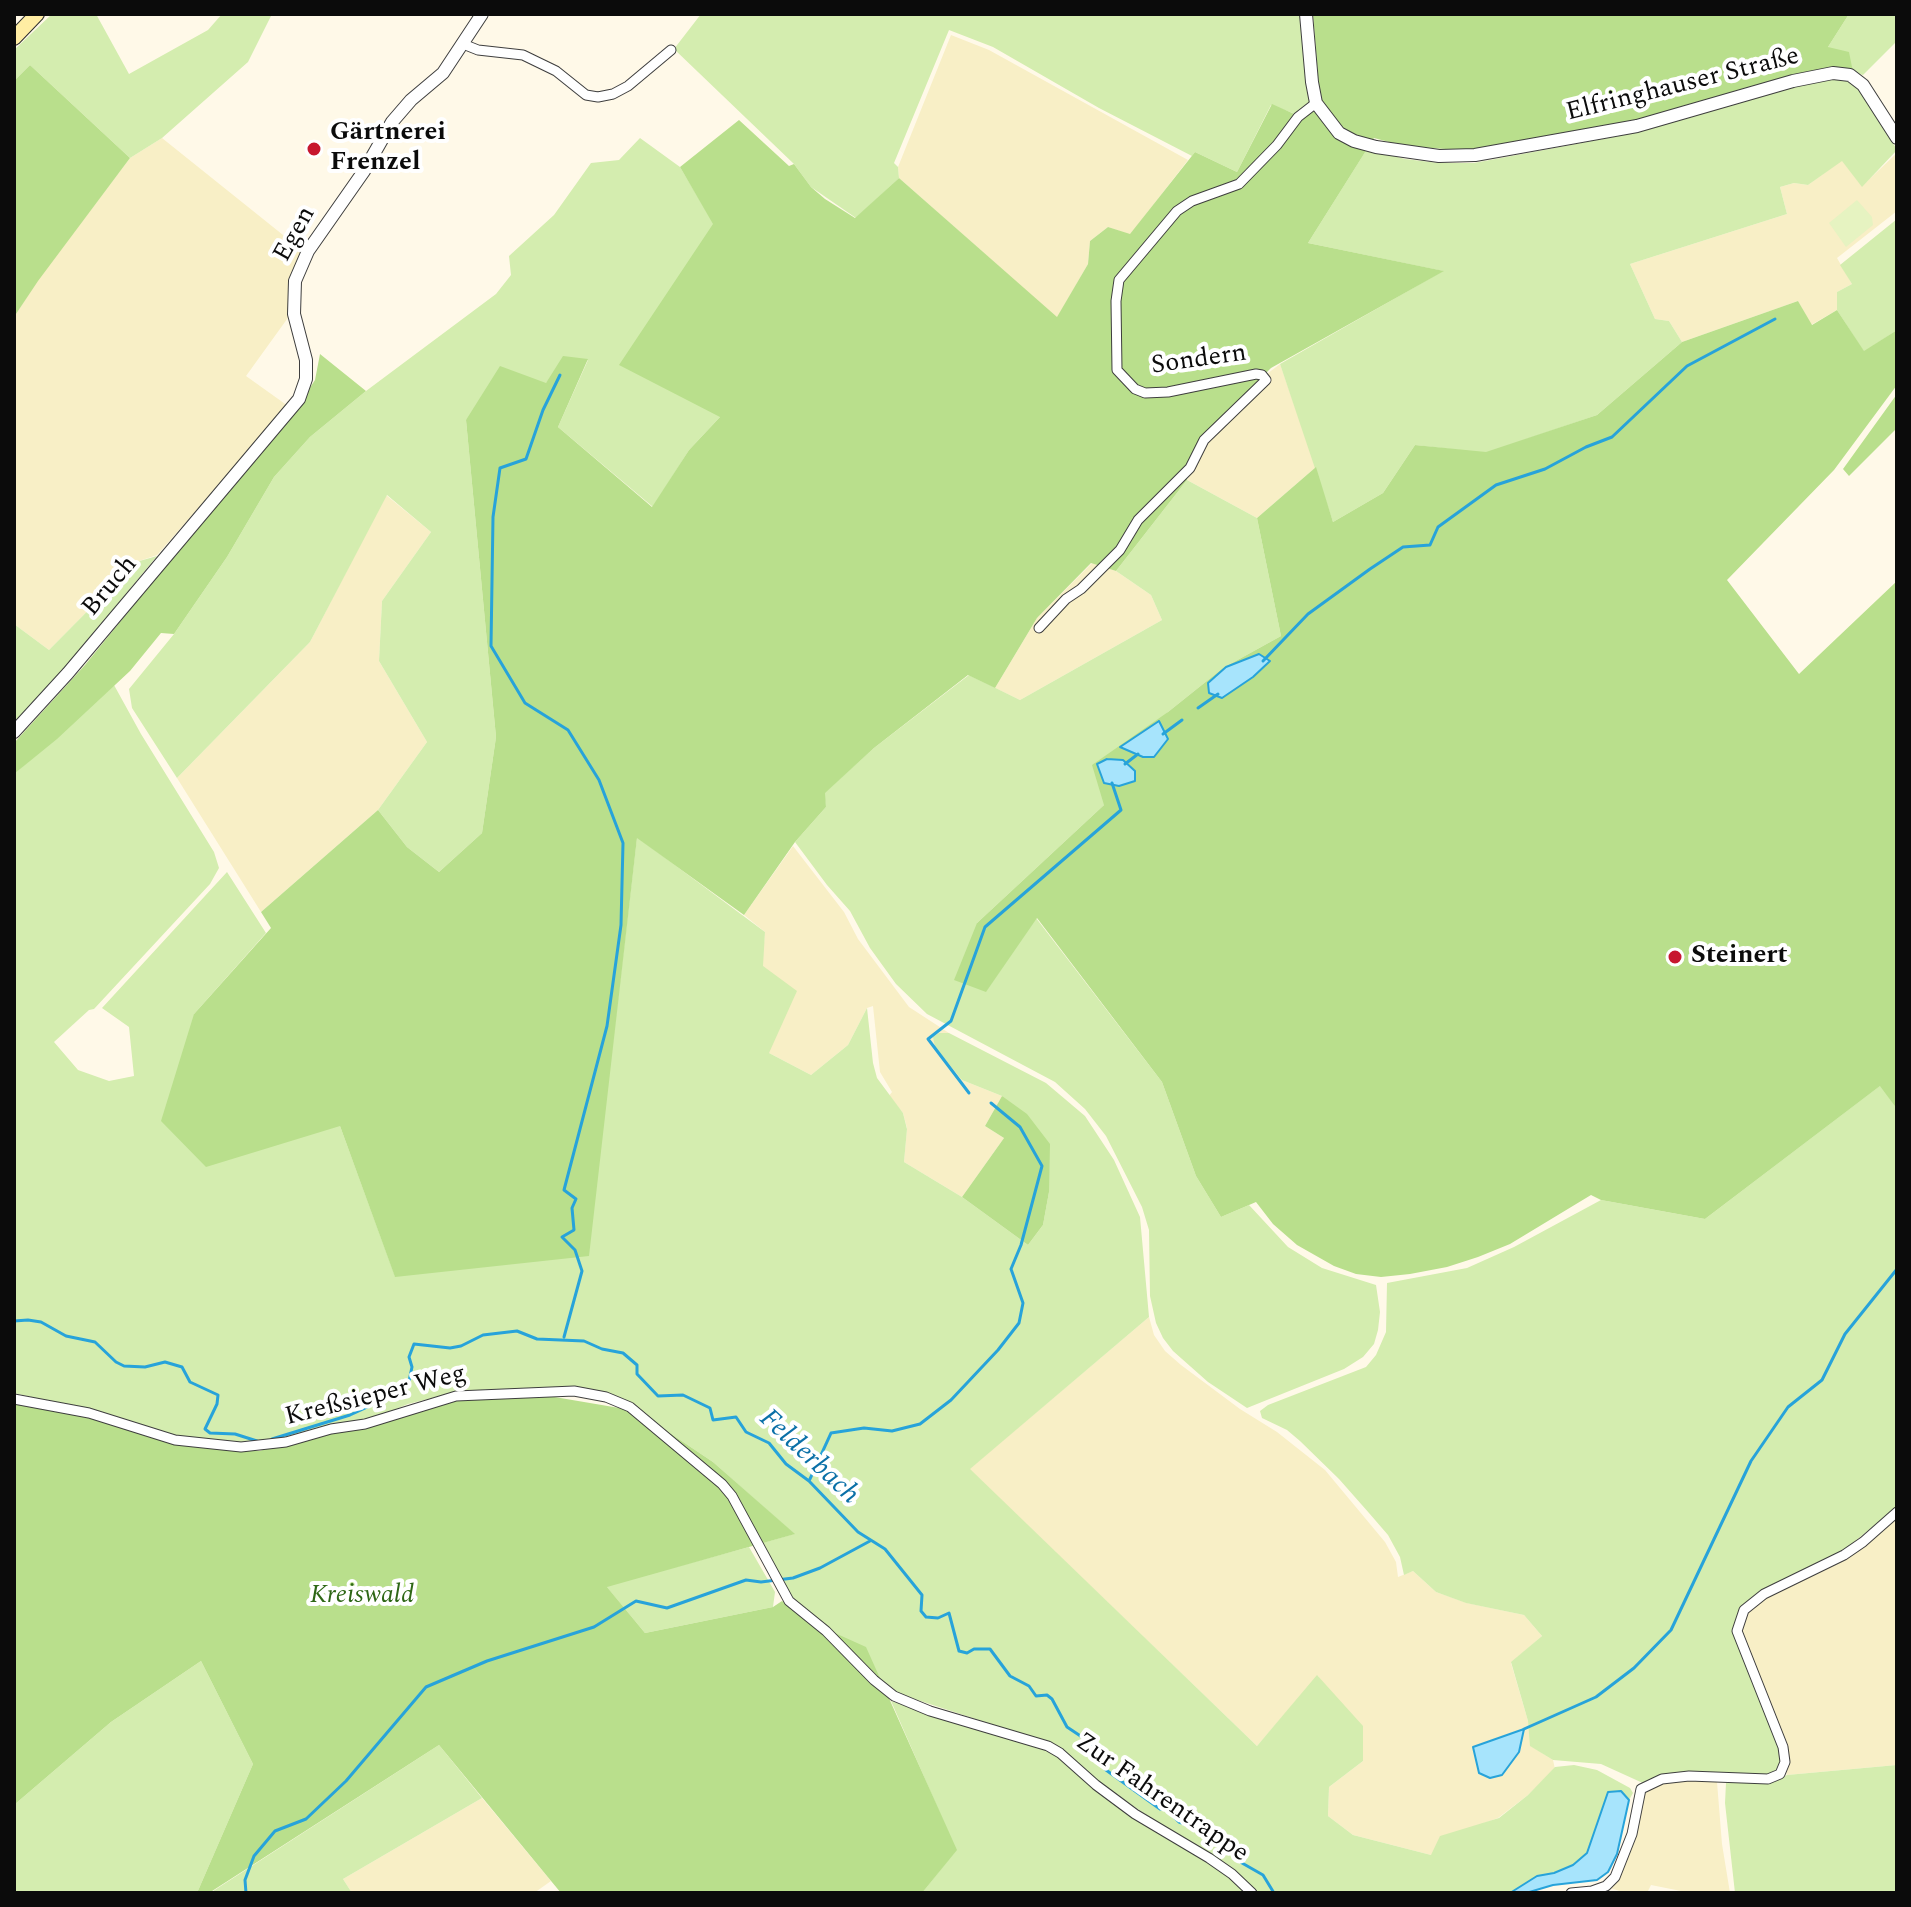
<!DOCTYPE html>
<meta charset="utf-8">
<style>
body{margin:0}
#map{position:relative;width:1911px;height:1907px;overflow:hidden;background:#fff9e8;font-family:Spectral,serif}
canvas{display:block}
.frame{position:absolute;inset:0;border:16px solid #0b0b0b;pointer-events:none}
</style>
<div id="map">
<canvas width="1911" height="1907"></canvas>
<div class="frame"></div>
</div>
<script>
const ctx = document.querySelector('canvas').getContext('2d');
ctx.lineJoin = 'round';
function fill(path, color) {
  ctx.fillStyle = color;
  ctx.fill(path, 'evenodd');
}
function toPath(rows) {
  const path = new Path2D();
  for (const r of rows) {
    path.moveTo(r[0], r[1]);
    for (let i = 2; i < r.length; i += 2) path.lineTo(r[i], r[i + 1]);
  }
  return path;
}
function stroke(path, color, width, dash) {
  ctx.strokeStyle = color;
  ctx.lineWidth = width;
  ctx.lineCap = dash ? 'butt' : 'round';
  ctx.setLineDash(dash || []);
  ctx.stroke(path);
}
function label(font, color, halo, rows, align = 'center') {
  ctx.font = font + ' Spectral,serif';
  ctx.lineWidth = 8;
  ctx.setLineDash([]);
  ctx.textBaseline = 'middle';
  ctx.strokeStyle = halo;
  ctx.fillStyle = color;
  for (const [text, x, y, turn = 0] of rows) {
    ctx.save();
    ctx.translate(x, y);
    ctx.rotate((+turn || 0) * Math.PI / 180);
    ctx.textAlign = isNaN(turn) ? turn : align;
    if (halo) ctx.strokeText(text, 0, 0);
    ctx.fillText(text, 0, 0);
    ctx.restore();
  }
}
const farmland = toPath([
 [951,35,989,50,1188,160,1130,235,1108,227,1090,241,1088,264,1057,318,899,178,898,167],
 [162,138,303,251,290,315,246,376,288,406,157,555,136,562,49,650,14,624,14,317,37,281,130,158],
 [1897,153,1897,211,1837,258,1852,284,1837,292,1837,310,1811,325,1798,301,1682,342,1669,321,1655,319,1630,264,1787,214,1780,187,1794,183,1808,185,1842,160,1862,186],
 [1280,364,1316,467,1257,518,1187,480,1205,444,1263,377],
 [386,495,431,532,382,601,379,661,427,742,378,810,261,912,177,778,310,642],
 [1092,563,1116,571,1151,595,1162,620,1020,700,995,688,1037,618],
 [793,846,844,912,858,939,909,1007,949,1033,939,1033,962,1080,1002,1096,985,1126,1004,1138,962,1197,904,1162,907,1128,903,1113,889,1096,892,1092,880,1072,873,1006,867,1008,848,1045,811,1075,769,1053,762,966,765,932,744,915],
 [1149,1317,1154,1335,1165,1351,1181,1365,1240,1409,1277,1432,1325,1470,1385,1542,1396,1562,1398,1577,1413,1571,1436,1592,1467,1603,1524,1615,1542,1636,1511,1663,1528,1721,1531,1746,1553,1760,1555,1769,1528,1795,1498,1818,1471,1828,1431,1855,1353,1835,1328,1816,1329,1787,1363,1761,1318,1676,1257,1746,969,1469],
 [1897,1514,1897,1765,1787,1775,1743,1639,1742,1628,1745,1616,1770,1593],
 [1686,1779,1717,1782,1722,1844,1730,1893,1691,1893,1651,1885,1647,1893,1626,1893,1610,1888,1645,1793,1662,1783],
 [482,1798,551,1881,534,1893,352,1893,343,1879]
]);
const green = toPath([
 [52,14,96,14,129,74,208,30,222,14,272,14,248,62,162,138,130,158,30,65,14,81,14,50],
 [701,14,1301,14,1315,102,1298,115,1271,105,1237,172,1195,152,1192,156,1099,108,993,47,949,30,894,163,898,167,899,178,856,218,811,187,794,164,674,49],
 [1849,14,1897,14,1897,41,1863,75,1853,72,1828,47],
 [1841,77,1850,80,1863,91,1897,150,1862,187,1842,161,1808,185,1794,183,1780,187,1787,214,1630,264,1655,319,1669,321,1682,342,1597,415,1486,453,1415,445,1383,493,1333,522,1280,364,1443,271,1308,243,1367,149,1405,159,1439,163,1474,163,1619,136,1741,100,1822,80],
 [640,138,680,167,714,224,720,417,689,450,653,507,558,427,588,360,546,383,466,420,496,737,482,833,439,872,407,847,378,810,427,742,379,661,382,601,431,532,387,495,310,642,177,778,132,708,129,689,174,634,227,557,274,477,310,437,366,391,496,294,511,275,509,256,554,215,591,163,619,160],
 [1897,219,1897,330,1864,352,1837,310,1837,292,1852,284,1840,265],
 [1187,480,1257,518,1281,636,1223,668,1168,712,1104,805,977,923,986,991,1036,918,1162,1082,1196,1176,1221,1217,1249,1205,1288,1247,1322,1268,1376,1285,1380,1312,1378,1330,1374,1344,1363,1357,1344,1369,1247,1408,1208,1382,1173,1351,1163,1338,1156,1323,1150,1296,1149,1230,1142,1207,1106,1136,1085,1109,1055,1082,927,1014,896,984,870,948,850,911,827,885,795,842,826,807,824,793,874,748,969,675,1020,700,1162,620,1151,595,1116,571],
 [157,556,40,698,14,724,14,624,49,650,136,562],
 [114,685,141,734,214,852,219,868,210,884,94,1009,89,1010,54,1042,78,1070,109,1081,134,1076,129,1027,102,1008,227,872,266,933,194,1014,340,1126,395,1276,611,1058,637,837,765,932,763,966,797,991,769,1053,811,1075,848,1045,867,1008,873,1063,877,1078,903,1113,907,1129,904,1162,962,1197,1028,1245,1043,1225,1049,1192,1002,1096,962,1080,935,1047,933,1037,939,1033,949,1033,1046,1083,1085,1116,1114,1160,1140,1217,1149,1317,970,1469,1257,1746,1317,1675,1363,1726,1363,1761,1329,1787,1328,1816,1353,1835,1431,1855,1440,1836,1499,1818,1528,1795,1555,1767,1574,1765,1597,1770,1630,1788,1633,1793,1629,1800,1621,1792,1603,1805,1587,1853,1573,1865,1554,1873,1537,1876,1510,1893,1258,1893,1221,1862,1136,1813,1055,1745,893,1692,791,1598,759,1544,794,1534,713,1462,637,1411,638,1407,596,1391,491,1389,452,1393,408,1404,367,1421,286,1441,234,1444,152,1432,92,1411,14,1393,14,774],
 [1881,1085,1897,1109,1897,1507,1839,1554,1760,1592,1733,1632,1779,1747,1781,1761,1776,1770,1767,1775,1717,1775,1645,1784,1601,1764,1553,1760,1530,1746,1528,1721,1511,1662,1542,1636,1524,1615,1466,1603,1436,1592,1413,1571,1404,1575,1400,1557,1388,1535,1369,1513,1339,1479,1300,1441,1287,1430,1262,1418,1260,1411,1268,1405,1366,1367,1376,1355,1386,1332,1387,1283,1467,1268,1514,1247,1601,1200,1705,1219],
 [749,1547,775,1592,773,1607,645,1633,606,1586],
 [201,1661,253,1764,197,1893,14,1893,14,1805,111,1722],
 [891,1701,1057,1753,1217,1864,1250,1893,922,1893,956,1850],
 [439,1745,482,1798,343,1879,352,1893,210,1893],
 [1897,1765,1897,1893,1735,1893,1725,1803,1726,1783,1773,1782,1787,1775]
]);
const forest = toPath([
 [1313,14,1849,14,1828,47,1849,52,1853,72,1636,121,1473,151,1404,146,1374,138,1308,243,1444,271,1271,368,1201,438,1189,462,1187,480,1116,571,1091,563,1037,618,995,688,968,675,874,748,825,793,826,807,795,842,744,915,637,838,589,1256,395,1277,340,1126,206,1167,161,1121,194,1014,271,928,261,912,378,810,407,847,439,872,482,833,496,737,466,420,500,366,546,383,563,356,588,359,558,427,652,507,689,450,720,417,619,365,713,224,680,167,739,120,789,166,794,164,811,187,825,199,855,218,899,178,1057,317,1088,264,1090,241,1108,227,1130,234,1195,152,1237,172,1272,104,1301,117,1320,100],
 [30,65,130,158,38,281,14,317,14,81],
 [1798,301,1812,325,1837,310,1864,351,1897,330,1897,385,1834,470,1727,580,1799,674,1897,581,1897,1109,1880,1086,1705,1219,1601,1200,1591,1195,1510,1244,1478,1257,1447,1267,1410,1274,1381,1277,1356,1274,1334,1266,1297,1245,1273,1224,1256,1202,1221,1217,1196,1176,1162,1082,1037,918,986,992,954,980,977,923,1104,805,1092,765,1168,712,1223,668,1281,636,1257,518,1316,467,1333,522,1383,493,1415,445,1486,452,1597,415,1682,342],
 [320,354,366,391,310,437,274,477,227,557,174,634,161,633,130,671,57,739,14,774,14,743,85,665,228,489,284,427,315,380],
 [1897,394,1897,428,1849,476,1843,469],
 [1002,1096,1027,1114,1050,1144,1049,1192,1043,1225,1028,1245,962,1197,1004,1138,985,1126],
 [531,1393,637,1411,713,1462,795,1534,607,1587,645,1633,773,1607,782,1601,826,1629,866,1647,957,1850,922,1893,561,1893,439,1745,209,1893,197,1893,253,1764,201,1661,111,1722,14,1805,14,1401,232,1451,259,1451,456,1398]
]);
const pitch = toPath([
 [1857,200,1872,217,1873,225,1846,247,1829,223]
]);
const water = toPath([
 [1259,654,1270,661,1253,677,1222,698,1209,693,1208,683,1226,667,1259,654],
 [1159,721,1168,739,1154,757,1143,757,1120,747,1159,721],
 [1107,759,1123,760,1135,771,1135,781,1119,786,1104,783,1097,764,1107,759],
 [1524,1729,1519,1752,1502,1775,1490,1778,1479,1773,1473,1747,1524,1729],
 [1621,1791,1629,1800,1617,1854,1608,1872,1597,1880,1553,1885,1526,1893,1510,1893,1537,1876,1554,1873,1573,1865,1587,1853,1608,1792,1621,1791]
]);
const stream = toPath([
 [560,375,543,410,526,459,500,468,493,517,491,646,525,703,568,730,599,780,623,843,621,925,607,1026,564,1190,576,1199,572,1208,574,1230,562,1237,575,1250,582,1271,564,1337],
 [1263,661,1308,614,1370,569,1403,547,1430,545,1438,527,1496,485,1545,469,1586,447,1612,437,1687,366,1775,319],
 [1198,708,1218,694],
 [1163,734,1182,720],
 [1125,764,1138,754],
 [969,1093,928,1039,951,1021,985,927,1121,810,1112,783],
 [14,1321,28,1320,41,1322,66,1336,95,1342,116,1362,124,1366,145,1367,165,1362,182,1367,190,1382,218,1395,217,1404,205,1429,210,1433,235,1434,257,1441],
 [272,1439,350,1415,400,1392,409,1381,412,1367,409,1357,414,1344,450,1348,461,1346,483,1335,517,1331,537,1339,584,1341,602,1349,623,1353,637,1365,637,1374,658,1396,683,1395,710,1408,713,1420,736,1417,746,1432,769,1443,786,1464,809,1481,858,1532,885,1549,922,1595,921,1611,926,1617,938,1618,949,1613,959,1651,967,1653,974,1649,990,1649,1010,1676,1029,1686,1036,1696,1047,1695,1052,1699,1067,1727,1085,1739,1096,1752,1106,1770,1160,1809,1166,1809,1179,1822,1202,1830,1218,1841,1242,1863,1263,1875,1274,1893],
 [809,1481,831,1433,864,1428,892,1431,920,1424,951,1400,998,1350,1019,1323,1023,1303,1011,1269,1021,1245,1042,1166,1020,1127,991,1103],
 [1524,1729,1596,1697,1634,1668,1671,1630,1751,1461,1788,1407,1822,1380,1845,1334,1897,1269],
 [246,1893,245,1880,254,1856,275,1831,306,1819,346,1781,426,1687,487,1661,594,1627,636,1601,667,1608,746,1580,761,1582,793,1578,820,1568,870,1541]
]);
const minor = toPath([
 [463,44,478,50,523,55,556,71,586,95,598,97,613,94,628,86,671,50],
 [1039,628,1066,599,1081,589,1120,550,1138,520,1190,468,1204,440,1266,380,1262,375,1256,374,1168,392,1145,393,1135,389,1117,370,1116,301,1119,280,1177,211,1192,201,1239,184,1277,145,1298,117,1316,103],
 [14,1399,89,1413,175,1440,241,1447,286,1442,331,1429,365,1424,456,1396,574,1391,606,1397,630,1407,722,1484,732,1496,789,1601,826,1631,874,1680,894,1696,930,1711,1048,1746,1060,1753,1096,1785,1135,1814,1209,1858,1232,1874,1252,1893],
 [1571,1893,1592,1891,1606,1886,1615,1877,1632,1834,1641,1789,1662,1779,1689,1776,1768,1779,1780,1774,1785,1762,1783,1747,1737,1631,1744,1610,1764,1594,1844,1555,1863,1542,1897,1512]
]);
const tertiary = toPath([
 [1306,14,1312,82,1316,103,1339,133,1354,141,1376,147,1439,156,1475,155,1637,126,1793,81,1833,73,1850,75,1863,85,1897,138],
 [14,732,68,673,299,399,306,379,306,360,294,314,295,281,308,251,364,171,392,122,411,100,443,73,482,14]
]);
const secondary = toPath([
 [14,38,37,14]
]);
const markers = [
 [314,149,8,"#c7172f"],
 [1675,957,8,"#c7172f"]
];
const streetNames = [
 ["Elfringhauser Straße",1683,86,-14],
 ["Egen",296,235,-61],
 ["Sondern",1199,361,-8],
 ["Bruch",111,587,-50],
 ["Kreßsieper Weg",376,1397,-14],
 ["Zur Fahrentrappe",1161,1799,35]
];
const poiNames = [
 ["Gärtnerei",330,134],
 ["Frenzel",330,164],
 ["Steinert",1691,957]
];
const parkNames = [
 ["Kreiswald",362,1597]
];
const waterNames = [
 ["Felderbach",808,1458,43]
];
fill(farmland, '#f8efc6');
fill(green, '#d4edaf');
fill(forest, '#b9df8c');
fill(pitch, '#e6f3c1');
fill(water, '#a7e4fc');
stroke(water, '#27a3da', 2);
stroke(stream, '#27a3da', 3);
stroke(minor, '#3e3e3e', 11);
stroke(tertiary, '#3e3e3e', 14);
stroke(secondary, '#2d2d2d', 16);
stroke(minor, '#fff', 9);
stroke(tertiary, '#fff', 12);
stroke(secondary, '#ffeda3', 14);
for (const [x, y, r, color] of markers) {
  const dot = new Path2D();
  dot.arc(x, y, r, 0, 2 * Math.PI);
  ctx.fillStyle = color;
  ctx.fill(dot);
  stroke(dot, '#fff', 3);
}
label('26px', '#0b0b0b', '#fff', streetNames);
label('bold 26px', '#0b0b0b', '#fff', poiNames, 'left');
label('italic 26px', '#2e6716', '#fff', parkNames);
label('italic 28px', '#0a70a7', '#fff', waterNames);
</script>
